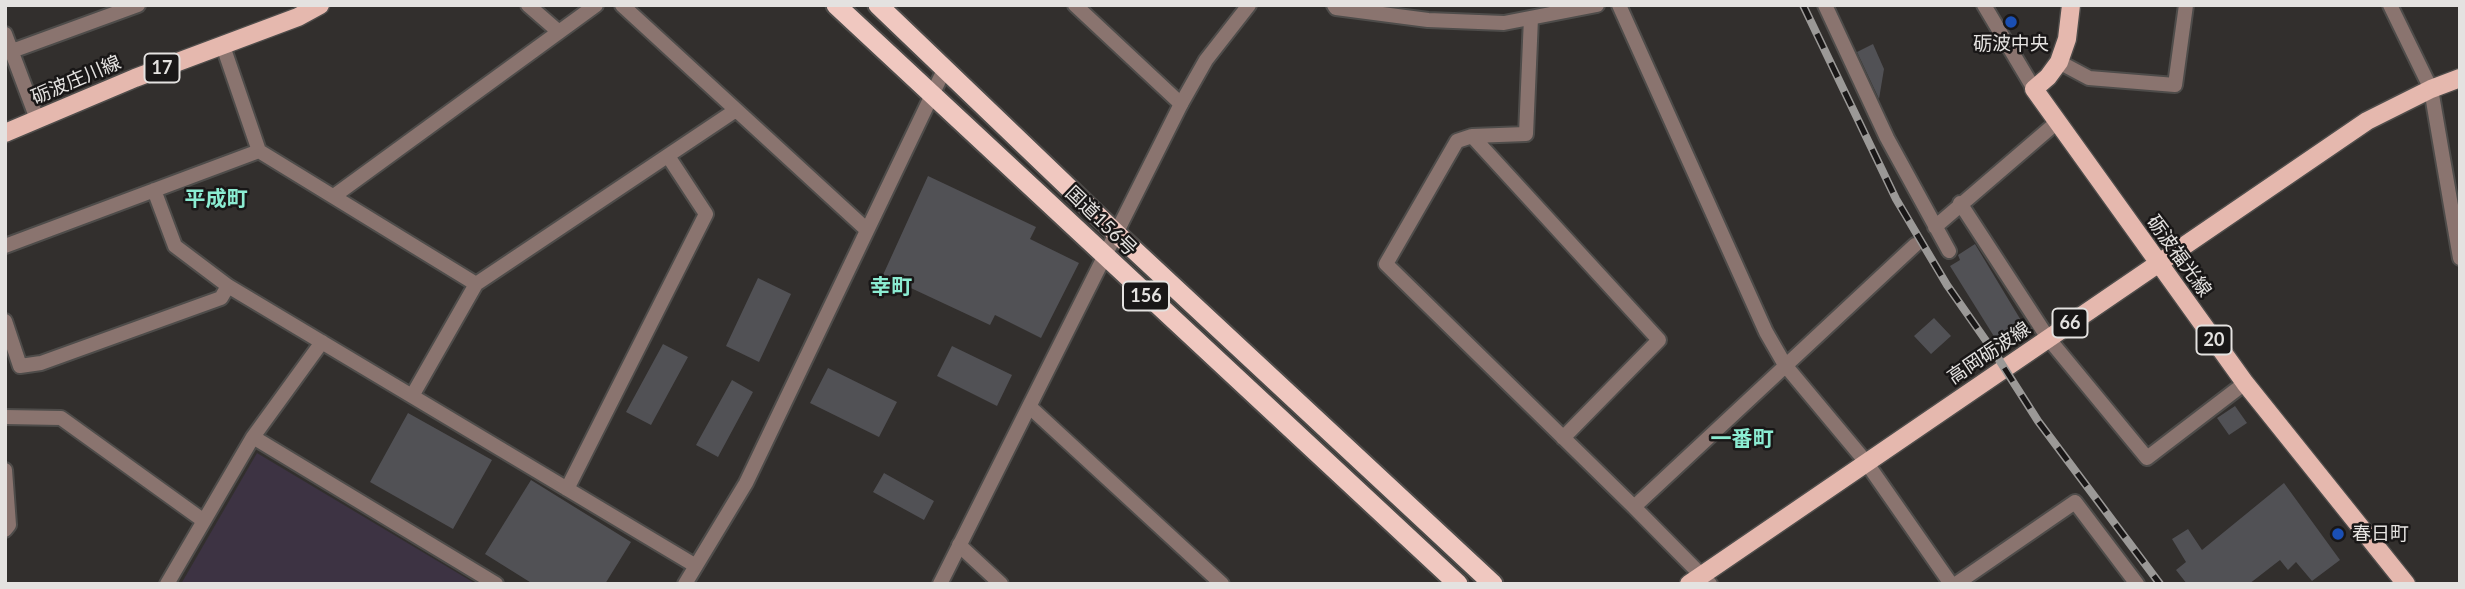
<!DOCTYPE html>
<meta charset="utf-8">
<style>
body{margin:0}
#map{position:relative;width:2465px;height:589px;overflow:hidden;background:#322f2d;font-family:Lato,sans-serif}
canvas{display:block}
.frame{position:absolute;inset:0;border:7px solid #e4e2e0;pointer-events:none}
</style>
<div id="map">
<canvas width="2465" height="589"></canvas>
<div class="frame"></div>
</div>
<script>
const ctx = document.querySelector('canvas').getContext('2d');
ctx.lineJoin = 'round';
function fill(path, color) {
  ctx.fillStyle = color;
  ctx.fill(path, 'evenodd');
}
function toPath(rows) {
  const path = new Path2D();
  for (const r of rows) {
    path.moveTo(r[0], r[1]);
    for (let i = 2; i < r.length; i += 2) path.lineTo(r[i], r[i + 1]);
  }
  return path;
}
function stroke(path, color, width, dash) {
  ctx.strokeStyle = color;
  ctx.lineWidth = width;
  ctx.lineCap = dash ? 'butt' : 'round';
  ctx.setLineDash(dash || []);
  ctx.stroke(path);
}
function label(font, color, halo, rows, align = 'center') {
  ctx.font = font + ' Lato,"Noto Sans JP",sans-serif';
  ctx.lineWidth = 5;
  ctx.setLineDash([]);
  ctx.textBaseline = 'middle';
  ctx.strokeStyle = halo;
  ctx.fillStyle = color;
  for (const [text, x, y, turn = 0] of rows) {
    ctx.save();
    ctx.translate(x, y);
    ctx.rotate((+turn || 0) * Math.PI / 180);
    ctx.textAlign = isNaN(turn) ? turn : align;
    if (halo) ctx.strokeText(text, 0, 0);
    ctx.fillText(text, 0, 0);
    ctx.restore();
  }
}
const education = toPath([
 [257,453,476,584,181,584]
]);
const building = toPath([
 [1873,44,1884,69,1879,99,1857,52],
 [928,176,1036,227,1030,239,1079,263,1041,338,995,315,990,325,883,275],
 [1975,244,2022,322,1995,338,1950,266,1960,260,1958,255],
 [758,278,791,294,759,362,726,346],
 [1934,318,1951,336,1931,354,1914,336],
 [663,344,688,357,651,425,626,412],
 [952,346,1012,375,997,406,937,376],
 [828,368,897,402,879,437,810,403],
 [732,380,753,392,718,457,696,445],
 [2235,406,2247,423,2229,435,2217,418],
 [408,413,492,460,453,529,370,482],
 [884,473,934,501,924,520,873,492],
 [531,480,631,542,605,584,533,584,485,554],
 [2284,483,2340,560,2312,581,2296,562,2288,570,2280,560,2249,584,2187,584,2176,570,2186,562,2172,539,2188,529,2202,550]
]);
const minor = toPath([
 [528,5,559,32],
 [622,5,867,230],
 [1075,5,1181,104],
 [1334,5,1336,8,1428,20,1504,23,1597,5],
 [1619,5,1766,332,1785,365,1866,462,1951,584],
 [1825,5,1887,138,1949,251],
 [2390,5,2431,89,2460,258],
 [5,34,37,119],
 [223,46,259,151,476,284],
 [12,51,138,5],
 [2059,62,2089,78,2175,85,2186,5],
 [1472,136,1526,134,1531,18],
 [154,190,175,246,228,286,696,566],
 [334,196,596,5],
 [1960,203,2048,338,2147,458,2245,383],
 [1935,227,2056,123],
 [5,246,259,151],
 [5,321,20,366,41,363,221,298,228,286],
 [412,396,476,284,736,110],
 [1031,408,1222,584],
 [5,417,61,418,204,521],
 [253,437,496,584],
 [1563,438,1659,340,1472,136,1457,141,1386,264,1634,507],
 [5,470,9,525,5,530],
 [567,489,706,214,668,156],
 [959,545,1001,584],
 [167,584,253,437,322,342],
 [685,584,746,483,945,68],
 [1710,584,1634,507,1915,245],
 [1956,584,2075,502,2137,584]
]);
const tertiary = toPath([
 [1984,5,2034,89],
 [940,584,1181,104,1206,60,1249,5]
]);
const primary = toPath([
 [2071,5,2067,39,2059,62,2048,77,2034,89,2245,383,2406,584],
 [5,133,135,78,298,17,320,5],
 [1689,584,2367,121,2431,89,2460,78]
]);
const trunk = toPath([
 [836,5,1458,584],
 [878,5,1117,234,1493,584]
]);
const rail = toPath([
 [1803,5,1896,199,1947,285,1996,355,2038,421,2160,584]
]);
const markers = [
 [2011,22,7,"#1a4fb4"],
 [2338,534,7,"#1a4fb4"]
];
const shields = [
 [162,68,35],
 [1146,296,46],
 [2070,323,35],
 [2214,340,35]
];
const shieldNames = [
 ["17",162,68],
 ["156",1146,296],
 ["66",2070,323],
 ["20",2214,340]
];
const poiNames = [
 ["砺波中央",2011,44],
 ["春日町",2352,534,"left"]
];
const streetNames = [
 ["砺波庄川線",76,80,-23],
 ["国道156号",1101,221,44],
 ["砺波福光線",2179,256,54],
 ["高岡砺波線",1989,353,-34]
];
const neighbourhoodNames = [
 ["平成町",216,199],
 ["幸町",891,287],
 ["一番町",1742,439]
];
fill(education, '#3d3343');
fill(building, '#515155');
stroke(minor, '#4e4c4a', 18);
stroke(tertiary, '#4e4c4a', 18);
stroke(primary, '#4e4c4a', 21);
stroke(trunk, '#4e4c4a', 23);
stroke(minor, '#8a746f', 14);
stroke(tertiary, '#8a746f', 14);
stroke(primary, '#e5b8ae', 18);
stroke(trunk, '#f0c8c0', 19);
stroke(rail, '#9b9997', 8);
stroke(rail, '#191717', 5, [16]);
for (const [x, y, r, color] of markers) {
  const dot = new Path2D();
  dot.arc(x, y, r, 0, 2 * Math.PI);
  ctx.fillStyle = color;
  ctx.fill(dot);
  stroke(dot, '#191717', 2.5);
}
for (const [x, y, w] of shields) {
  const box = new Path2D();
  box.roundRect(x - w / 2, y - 14.5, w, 29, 5);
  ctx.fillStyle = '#191717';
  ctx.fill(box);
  stroke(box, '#e4e2e0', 2);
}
label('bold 18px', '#e4e2e0', null, shieldNames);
label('19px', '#e4e2e0', '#191717', poiNames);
label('19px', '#e4e2e0', '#191717', streetNames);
label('bold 21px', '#8becd2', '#191717', neighbourhoodNames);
</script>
